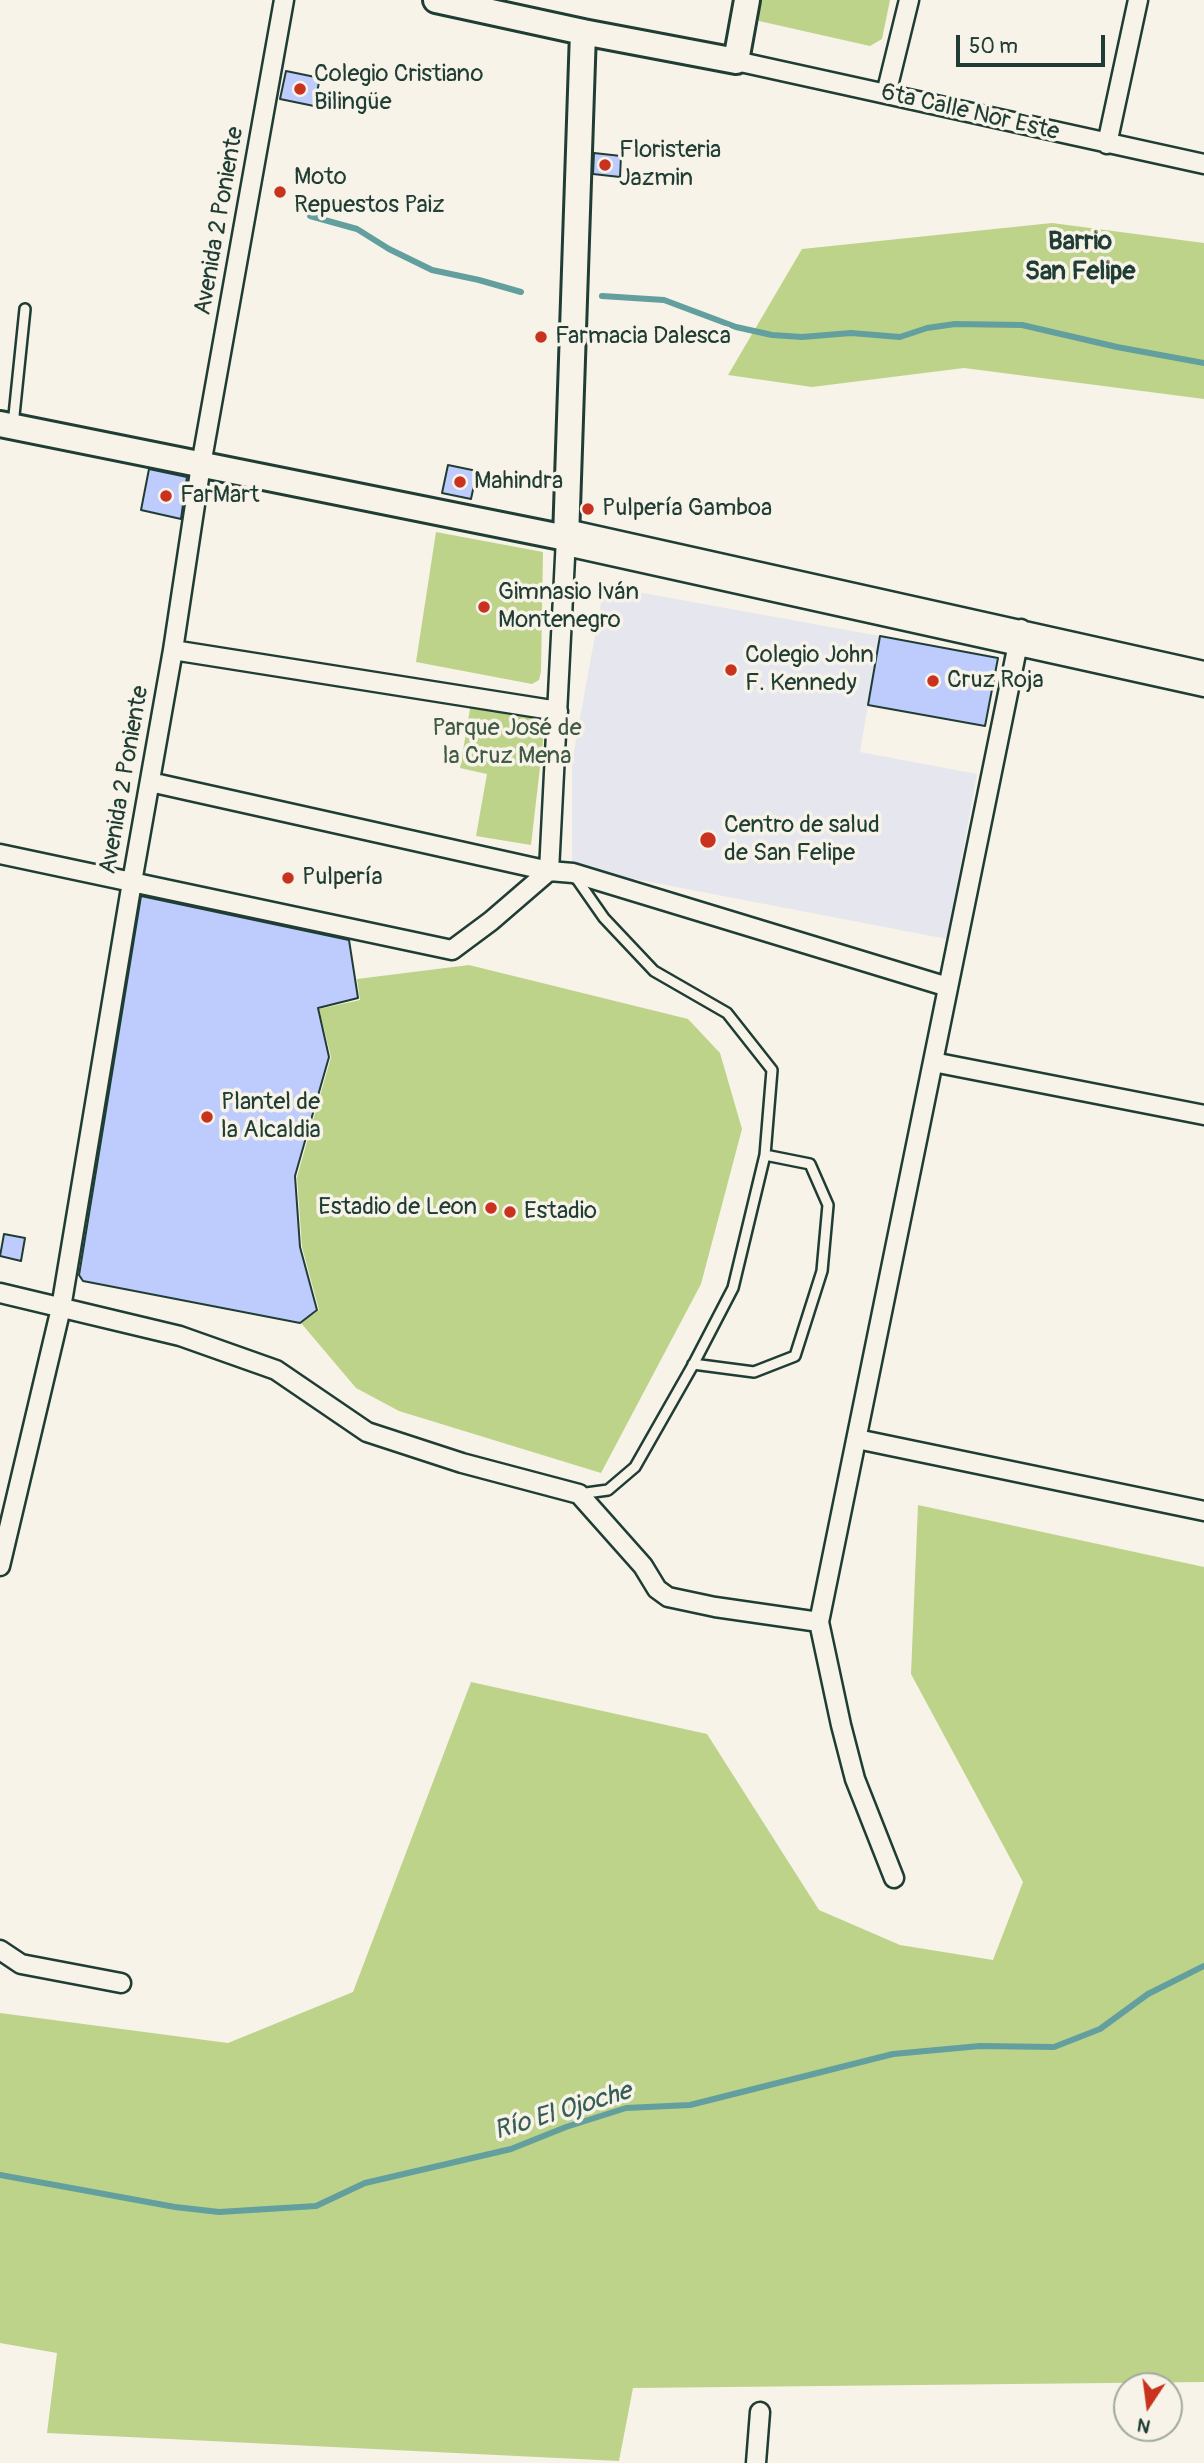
<!DOCTYPE html>
<meta charset="utf-8">
<style>
body{margin:0}
#map{position:relative;width:1204px;height:2463px;overflow:hidden;background:#f7f3e8;font-family:Pangolin,sans-serif}
canvas{display:block}
.north{position:absolute;left:1113px;top:2372px;width:70px;height:70px;box-sizing:border-box;background:#f7f3e8;border:2px solid #a1aaa0;border-radius:50%;rotate:193deg;font-size:19px;font-weight:700;line-height:28px;text-align:center;color:#1f3d34}
.north::after{content:'';display:block;margin:auto;width:24px;height:32px;background:#c8321e;clip-path:polygon(50% 0,100% 100%,50% 72%,0 100%)}
.scale{position:absolute;left:956px;top:35px;width:149px;height:32px;box-sizing:border-box;border:4px solid #1f3d34;border-top:0;padding-left:9px;font-size:21px;line-height:24px;white-space:nowrap;color:#1f3d34;-webkit-text-stroke:5px #f7f3e8;paint-order:stroke}
</style>
<div id="map">
<canvas width="1204" height="2463"></canvas>
<div class="north">N</div>
<div class="scale">50 m</div>
</div>
<script>
const ctx = document.querySelector('canvas').getContext('2d');
ctx.lineJoin = 'round';
function fill(path, color) {
  ctx.fillStyle = color;
  ctx.fill(path, 'evenodd');
}
function toPath(rows) {
  const path = new Path2D();
  for (const r of rows) {
    path.moveTo(r[0], r[1]);
    for (let i = 2; i < r.length; i += 2) path.lineTo(r[i], r[i + 1]);
  }
  return path;
}
function stroke(path, color, width, dash) {
  ctx.strokeStyle = color;
  ctx.lineWidth = width;
  ctx.lineCap = dash ? 'butt' : 'round';
  ctx.setLineDash(dash || []);
  ctx.stroke(path);
}
function label(font, color, halo, rows, align = 'center') {
  ctx.font = font + ' Pangolin,sans-serif';
  ctx.lineWidth = 7;
  ctx.setLineDash([]);
  ctx.textBaseline = 'middle';
  ctx.strokeStyle = halo;
  ctx.fillStyle = color;
  for (const [text, x, y, turn = 0] of rows) {
    ctx.save();
    ctx.translate(x, y);
    ctx.rotate((+turn || 0) * Math.PI / 180);
    ctx.textAlign = isNaN(turn) ? turn : align;
    if (halo) ctx.strokeText(text, 0, 0);
    ctx.fillText(text, 0, 0);
    ctx.restore();
  }
}
const built = toPath([
 [604,586,880,636,860,752,977,774,947,939,572,867,572,762]
]);
const green = toPath([
 [756,0,890,0,882,39,870,46,759,21,754,10],
 [1052,223,1204,243,1204,399,964,368,812,387,728,375,802,249],
 [436,532,543,552,541,671,539,680,532,684,416,662],
 [471,703,527,711,545,724,531,845,476,836,487,774,460,768],
 [469,965,688,1019,720,1053,742,1129,701,1284,601,1473,399,1411,356,1388,301,1323,319,1310,302,1247,297,1177,331,1057,319,1009,360,1000,357,979],
 [918,1505,1204,1567,1204,2382,633,2388,619,2461,47,2433,57,2353,0,2343,0,2013,228,2043,353,1992,471,1682,707,1734,819,1910,900,1945,993,1960,1023,1882,911,1674]
]);
const stream = toPath([
 [310,216,357,229,389,249,432,270,479,280,521,292],
 [602,296,664,300,736,327,772,335,802,337,851,333,900,337,927,328,955,324,1022,325,1117,347,1204,363],
 [0,2175,175,2207,219,2212,316,2206,365,2183,511,2149,566,2127,626,2108,690,2105,893,2054,980,2046,1054,2047,1100,2029,1148,1994,1204,1966]
]);
const building = toPath([
 [286,71,320,78,314,106,280,99,286,71],
 [594,153,621,156,620,177,593,174,594,153],
 [448,465,477,471,471,499,442,493,448,465],
 [149,469,187,477,181,519,141,510,149,469],
 [880,636,998,658,985,726,868,705,880,636],
 [141,896,349,940,358,998,318,1008,329,1057,295,1176,300,1247,317,1310,300,1323,83,1281,79,1275,141,896],
 [4,1234,25,1238,21,1261,0,1256,4,1234]
]);
const lane = toPath([
 [13,425,25,309],
 [574,875,604,918,654,971,727,1013,772,1070,765,1155,733,1288,693,1365,635,1467,608,1490,579,1494],
 [693,1364,754,1372,795,1356,822,1271,828,1205,810,1164,765,1155]
]);
const street = toPath([
 [736,61,1204,164],
 [886,94,909,0],
 [1107,144,1138,0],
 [567,529,1204,671],
 [566,546,1204,687],
 [173,650,558,711],
 [150,782,549,871,573,873,948,987],
 [0,854,452,950,491,921,549,871,566,538],
 [933,1062,1204,1115],
 [0,1293,180,1336,276,1370,367,1432,462,1463,579,1494,643,1566,657,1589,668,1597,715,1607,819,1622],
 [857,1439,1204,1511],
 [0,1566,61,1308,132,882,173,650,201,465,284,0],
 [894,1878,855,1779,841,1725,819,1622,1021,629],
 [0,1950,21,1964,121,1983],
 [756,2463,760,2412]
]);
const secondary = toPath([
 [436,0,583,32,736,61,747,0],
 [0,424,566,538,583,32]
]);
const markers = [
 [300,89,7,"#c8321e"],
 [605,165,7,"#c8321e"],
 [280,192,7,"#c8321e"],
 [541,337,7,"#c8321e"],
 [460,482,7,"#c8321e"],
 [166,496,7,"#c8321e"],
 [588,509,7,"#c8321e"],
 [484,607,7,"#c8321e"],
 [731,670,7,"#c8321e"],
 [933,681,7,"#c8321e"],
 [708,840,9,"#c8321e"],
 [288,878,7,"#c8321e"],
 [207,1117,7,"#c8321e"],
 [491,1208,7,"#c8321e"],
 [510,1212,7,"#c8321e"]
];
const poiNames = [
 ["Colegio Cristiano",314,75],
 ["Bilingüe",314,103],
 ["Floristeria",619,151],
 ["Jazmin",619,179],
 ["Moto",294,178],
 ["Repuestos Paiz",294,206],
 ["Farmacia Dalesca",555,337],
 ["Mahindra",474,482],
 ["FarMart",180,496],
 ["Pulpería Gamboa",602,509],
 ["Gimnasio Iván",498,593],
 ["Montenegro",498,621],
 ["Colegio John",745,656],
 ["F. Kennedy",745,684],
 ["Cruz Roja",947,681],
 ["Centro de salud",724,826],
 ["de San Felipe",724,854],
 ["Pulpería",302,878],
 ["Plantel de",221,1103],
 ["la Alcaldia",221,1131],
 ["Estadio de Leon",477,1208,"right"],
 ["Estadio",524,1212]
];
const streetNames = [
 ["6ta Calle Nor Este",970,113,13],
 ["Avenida 2 Poniente",220,221,-80],
 ["Avenida 2 Poniente",125,780,-80]
];
const parkNames = [
 ["Parque José de",507,729],
 ["la Cruz Mena",507,757]
];
const neighbourhoodNames = [
 ["Barrio",1080,242],
 ["San Felipe",1080,272]
];
const waterNames = [
 ["Río El Ojoche",563,2112,-17]
];
fill(built, '#e6e7ee');
fill(green, '#bdd389');
stroke(stream, '#629f9e', 6);
fill(building, '#beccfd');
stroke(building, '#1f3d34', 2);
stroke(lane, '#1f3d34', 14);
stroke(street, '#1f3d34', 23);
stroke(secondary, '#1f3d34', 30);
stroke(lane, '#f7f3e8', 9);
stroke(street, '#f7f3e8', 18);
stroke(secondary, '#f7f3e8', 24);
for (const [x, y, r, color] of markers) {
  const dot = new Path2D();
  dot.arc(x, y, r, 0, 2 * Math.PI);
  ctx.fillStyle = color;
  ctx.fill(dot);
  stroke(dot, '#f7f3e8', 2.5);
}
label('24px', '#1f3d34', '#f7f3e8', poiNames, 'left');
label('24px', '#1f3d34', '#f7f3e8', streetNames);
label('24px', '#3f5b45', '#f7f3e8', parkNames);
label('bold 26px', '#1f3d34', '#f7f3e8', neighbourhoodNames);
label('italic 26px', '#355e57', '#f7f3e8', waterNames);
</script>
